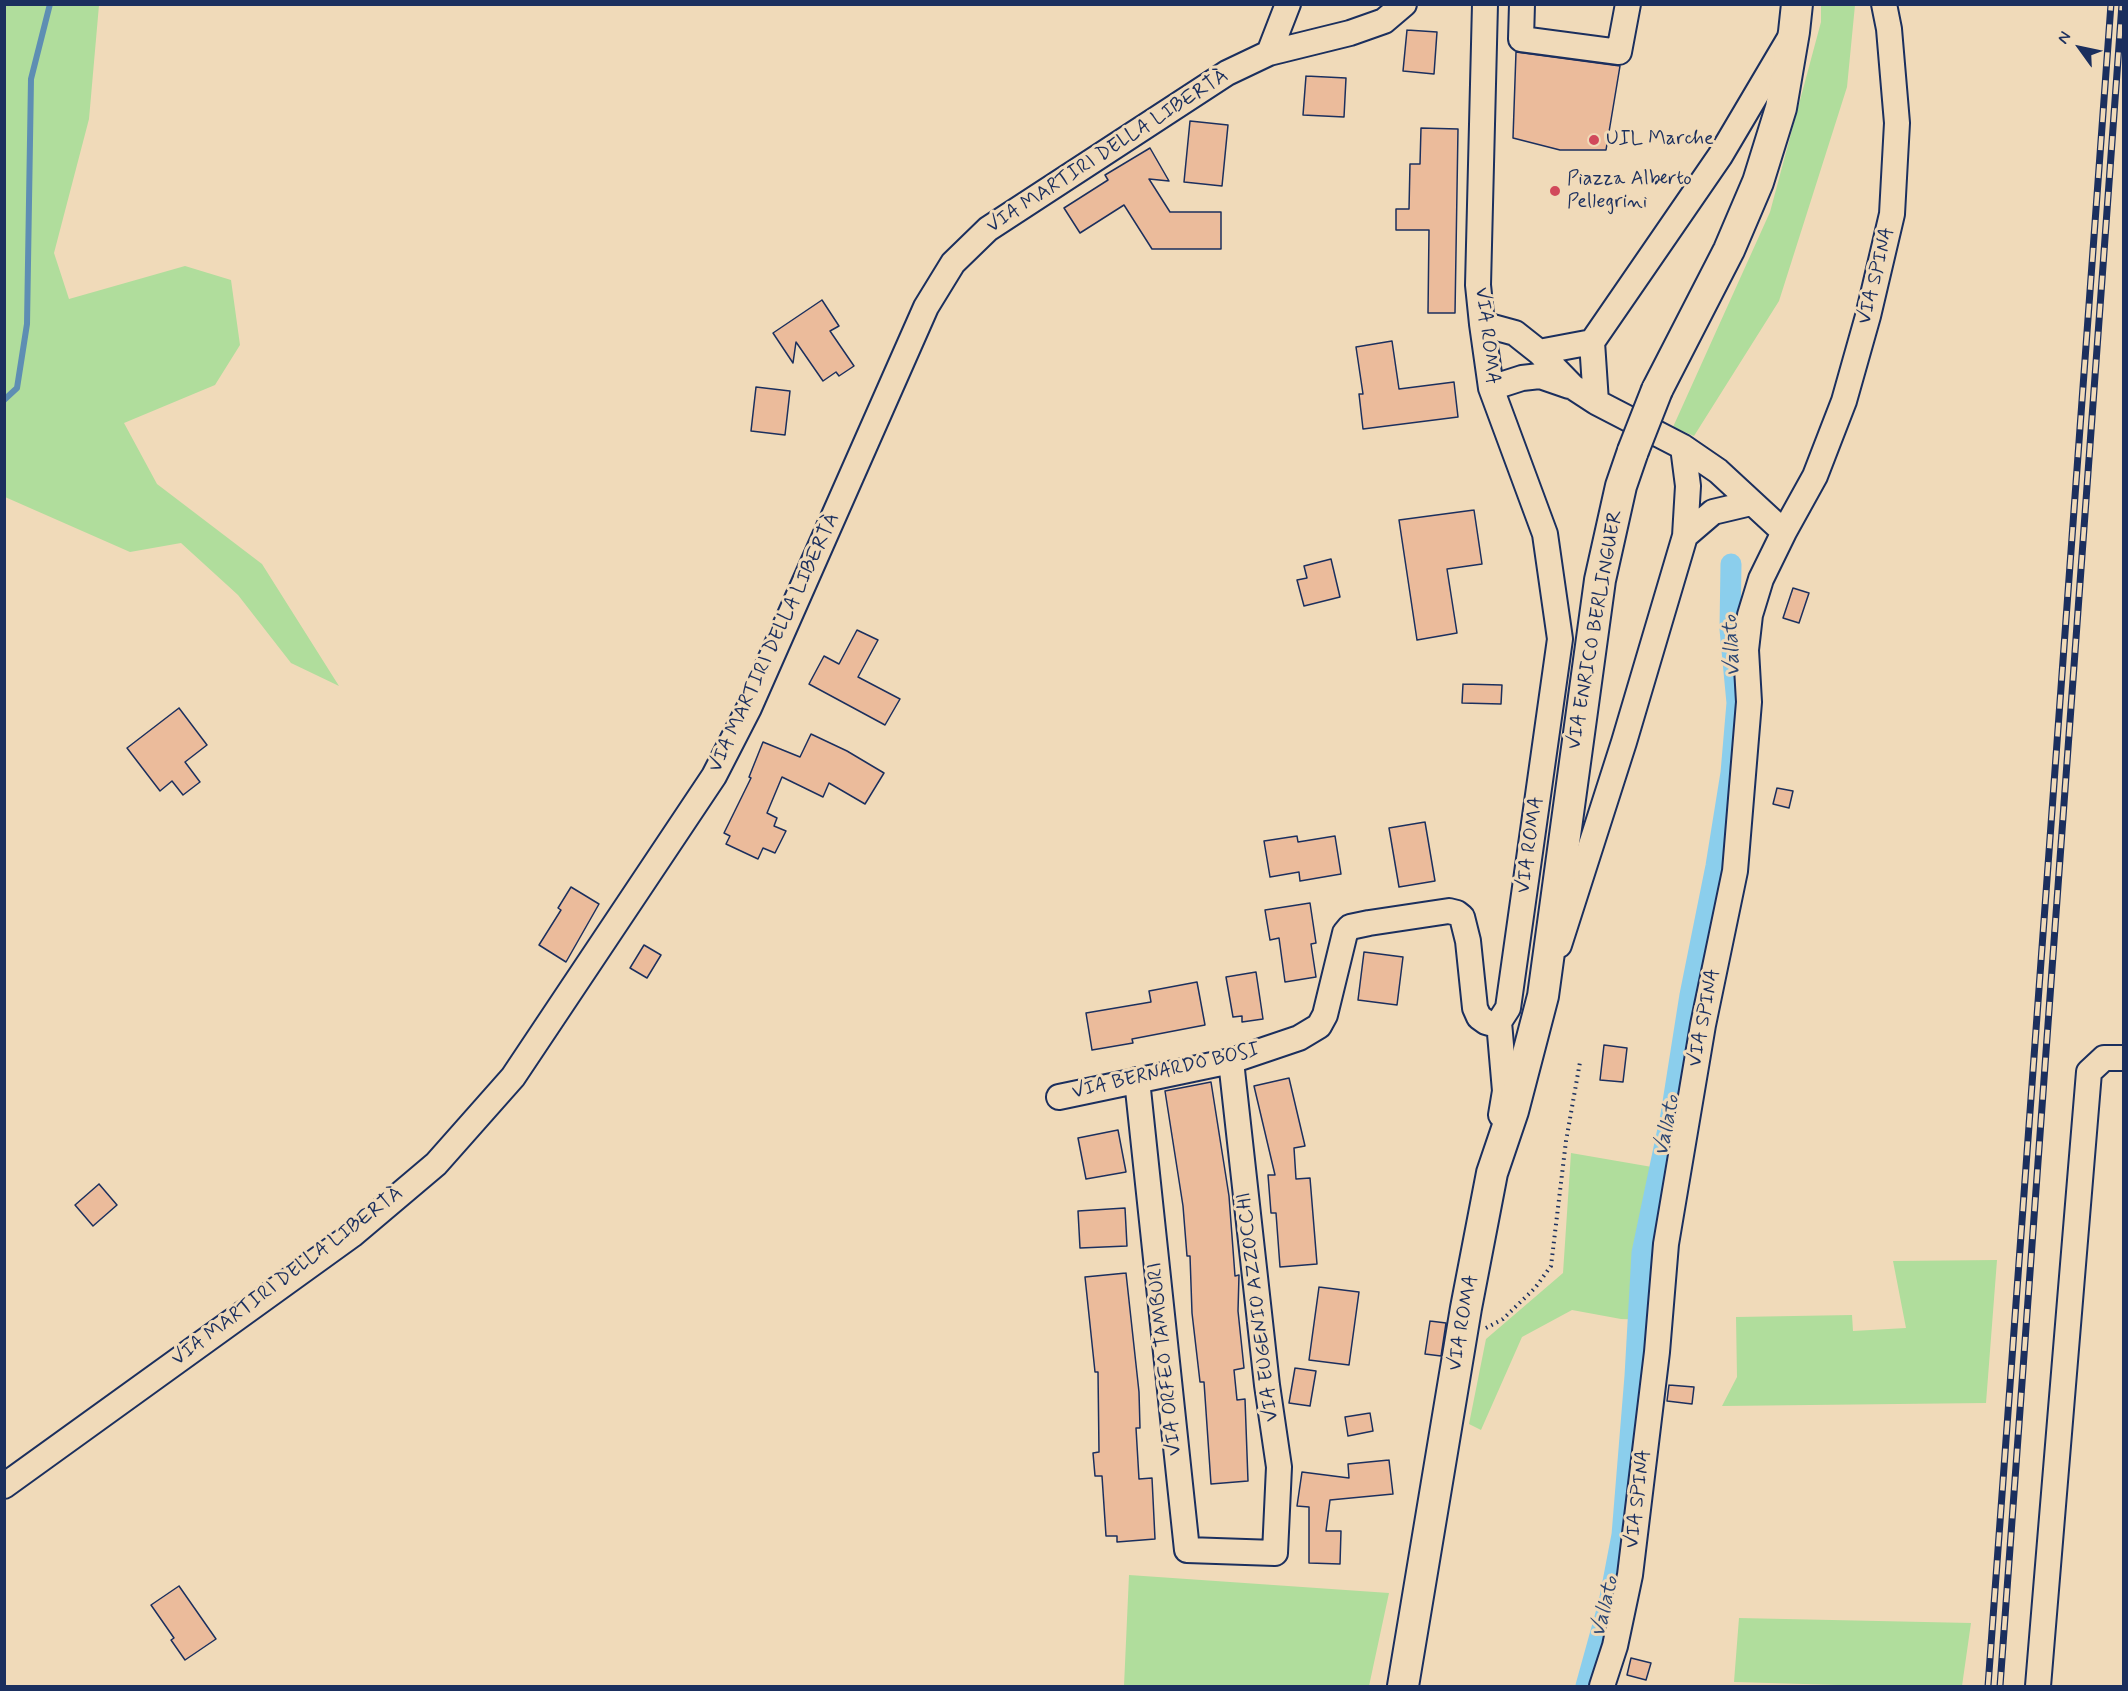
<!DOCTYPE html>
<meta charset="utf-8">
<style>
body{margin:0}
#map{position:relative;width:2128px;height:1691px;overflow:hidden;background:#f0dab9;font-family:Mynerve,sans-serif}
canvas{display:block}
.frame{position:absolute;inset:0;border:6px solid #1b2f5e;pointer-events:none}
.north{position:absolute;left:2050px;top:18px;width:60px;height:60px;-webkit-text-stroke:4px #f0dab9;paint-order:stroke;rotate:303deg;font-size:16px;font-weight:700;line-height:24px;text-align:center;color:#1b2f5e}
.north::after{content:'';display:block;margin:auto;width:21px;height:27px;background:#1b2f5e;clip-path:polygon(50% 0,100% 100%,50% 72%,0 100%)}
</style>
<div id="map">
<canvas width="2128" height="1691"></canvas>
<div class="frame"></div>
<div class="north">N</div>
</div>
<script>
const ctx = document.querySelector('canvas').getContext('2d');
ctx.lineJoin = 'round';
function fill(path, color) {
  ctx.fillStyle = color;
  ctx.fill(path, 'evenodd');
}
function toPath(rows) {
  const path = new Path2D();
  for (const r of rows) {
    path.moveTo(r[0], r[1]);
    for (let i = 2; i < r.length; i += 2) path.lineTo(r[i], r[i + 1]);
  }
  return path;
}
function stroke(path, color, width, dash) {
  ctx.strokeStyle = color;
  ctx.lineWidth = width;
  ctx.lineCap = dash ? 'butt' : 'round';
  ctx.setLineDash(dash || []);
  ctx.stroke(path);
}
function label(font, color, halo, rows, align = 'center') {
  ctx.font = font + ' Mynerve,sans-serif';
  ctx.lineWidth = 6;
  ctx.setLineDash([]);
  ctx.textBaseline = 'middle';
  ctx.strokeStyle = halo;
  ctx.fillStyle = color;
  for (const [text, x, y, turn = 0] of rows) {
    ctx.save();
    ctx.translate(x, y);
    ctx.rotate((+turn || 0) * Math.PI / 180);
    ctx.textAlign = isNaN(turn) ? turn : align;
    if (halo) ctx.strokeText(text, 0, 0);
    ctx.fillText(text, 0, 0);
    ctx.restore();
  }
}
const green = toPath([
 [5,4,99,5,89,119,54,253,69,299,185,266,231,280,240,345,215,385,124,423,157,484,262,564,339,686,291,663,238,595,181,543,130,552,5,497],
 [1821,5,1855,5,1847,87,1779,301,1694,436,1673,427,1770,212,1821,22],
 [1571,1153,1652,1167,1673,1165,1652,1320,1621,1319,1572,1310,1522,1337,1481,1430,1469,1424,1486,1339,1563,1273],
 [1997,1260,1986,1403,1722,1406,1737,1377,1736,1317,1852,1315,1853,1331,1906,1328,1893,1261],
 [1129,1575,1389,1593,1369,1686,1124,1686],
 [1739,1618,1971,1623,1962,1686,1873,1686,1734,1682]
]);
const stream = toPath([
 [4,400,17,388,27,324,31,79,50,4]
]);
const canal = toPath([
 [1586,1686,1609,1603,1622,1535,1635,1376,1642,1253,1671,1115,1690,995,1716,866,1731,773,1737,703,1730,629,1731,564]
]);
const building = toPath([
 [1407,30,1437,32,1434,74,1403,71,1407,30],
 [1516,52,1620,66,1606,150,1560,150,1513,138,1516,52],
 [1306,76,1346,78,1344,117,1303,115,1306,76],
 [1190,121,1228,125,1222,186,1184,182,1190,121],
 [1421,128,1458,129,1455,313,1428,313,1429,230,1396,230,1396,209,1409,209,1410,164,1420,164,1421,128],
 [1150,148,1169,181,1149,179,1170,212,1221,212,1221,249,1152,249,1124,205,1080,233,1064,208,1108,180,1105,175,1150,148],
 [822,300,839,326,830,331,854,366,839,376,836,372,823,381,796,342,793,363,773,333,822,300],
 [1392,341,1399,389,1454,382,1458,417,1363,429,1359,394,1363,394,1356,347,1392,341],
 [756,387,790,391,785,435,751,431,756,387],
 [1474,510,1482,564,1447,569,1457,633,1417,640,1399,520,1474,510],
 [1331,559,1340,597,1304,606,1297,580,1307,578,1304,566,1331,559],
 [1793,588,1809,593,1799,623,1783,618,1793,588],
 [857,630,878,640,858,677,900,699,885,725,809,684,824,656,839,664,857,630],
 [1463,684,1502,685,1501,704,1462,703,1463,684],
 [179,708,207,745,185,762,200,782,183,795,172,781,160,791,127,748,179,708],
 [811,734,847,751,884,773,865,804,829,783,823,797,782,777,767,813,777,818,774,826,786,831,775,853,763,848,758,859,726,844,730,836,724,833,751,778,749,777,763,742,800,757,811,734],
 [1777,788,1793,791,1789,808,1773,804,1777,788],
 [1425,822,1435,881,1399,887,1389,828,1425,822],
 [1297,836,1298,842,1335,836,1341,874,1300,881,1299,872,1270,877,1264,841,1297,836],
 [571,887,599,904,566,962,539,945,561,910,558,908,571,887],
 [1310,903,1316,943,1311,944,1316,977,1285,982,1279,938,1270,940,1265,910,1310,903],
 [644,945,661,955,647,978,630,968,644,945],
 [1364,952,1403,957,1397,1005,1358,1000,1364,952],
 [1256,972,1263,1019,1242,1022,1242,1016,1233,1017,1226,977,1256,972],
 [1197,982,1205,1025,1132,1039,1133,1043,1092,1050,1086,1013,1151,1002,1149,991,1197,982],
 [1604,1045,1627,1048,1623,1082,1600,1080,1604,1045],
 [1289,1078,1305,1146,1294,1148,1296,1179,1310,1178,1317,1264,1280,1267,1276,1213,1271,1213,1268,1175,1275,1175,1254,1086,1289,1078],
 [1211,1082,1229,1196,1235,1276,1239,1275,1238,1311,1244,1368,1234,1370,1237,1400,1245,1399,1248,1481,1211,1484,1204,1382,1200,1382,1192,1313,1190,1256,1187,1256,1183,1206,1165,1091,1211,1082],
 [1118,1130,1126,1172,1086,1179,1078,1138,1118,1130],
 [99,1184,117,1205,93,1226,75,1205,99,1184],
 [1125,1208,1127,1246,1080,1248,1078,1211,1125,1208],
 [1126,1273,1139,1392,1140,1428,1136,1428,1139,1479,1152,1478,1155,1539,1117,1542,1117,1536,1106,1536,1102,1476,1095,1476,1093,1453,1099,1452,1098,1372,1095,1372,1085,1277,1126,1273],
 [1319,1287,1359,1292,1349,1365,1309,1360,1319,1287],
 [1430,1321,1446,1323,1441,1356,1425,1354,1430,1321],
 [1295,1368,1316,1371,1310,1406,1289,1403,1295,1368],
 [1669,1385,1694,1387,1692,1404,1667,1401,1669,1385],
 [1370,1413,1373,1431,1348,1436,1345,1417,1370,1413],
 [1389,1460,1393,1494,1330,1500,1326,1531,1341,1531,1340,1564,1309,1563,1309,1507,1297,1506,1302,1472,1349,1478,1348,1464,1389,1460],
 [179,1586,216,1639,185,1660,171,1640,174,1638,151,1605,179,1586],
 [1631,1658,1651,1663,1646,1680,1627,1675,1631,1658]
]);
const path = toPath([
 [1486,1328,1503,1319,1535,1288,1551,1266,1566,1141,1580,1062]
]);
const minor = toPath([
 [1485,4,1478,285,1482,324,1491,388,1545,534,1560,639,1508,1008,1499,1022,1505,1091,1501,1115],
 [1522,4,1521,39,1619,52,1628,4],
 [1269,53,1288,4],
 [1482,324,1515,333,1539,352,1573,387,1596,402,1683,447,1718,471,1784,532],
 [1539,352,1592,342],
 [1491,388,1522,378,1540,376,1569,386],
 [1596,402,1592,342,1720,156,1788,41],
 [1685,536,1713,512,1751,503],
 [1559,945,1624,742,1685,536,1688,486,1683,447],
 [1137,1080,1187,1550,1275,1553,1279,1467,1267,1385,1231,1061],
 [1059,1097,1231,1061,1299,1038,1319,1026,1325,1015,1345,933,1350,927,1369,923,1449,911,1457,913,1462,917,1468,941,1475,1008,1479,1017,1486,1022,1493,1024,1499,1022],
 [4,1486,352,1235,436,1164,513,1077,714,776,749,708,926,307,953,263,988,229,1227,73,1269,53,1350,33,1384,21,1404,4],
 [1602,1686,1615,1646,1630,1575,1657,1352,1666,1244,1703,1025,1735,871,1749,702,1746,650,1750,615,1761,579,1784,532,1815,476,1844,401,1868,316,1892,214,1897,123,1889,29,1884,4],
 [2038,1686,2089,1072,2104,1058,2124,1058]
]);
const major = toPath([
 [1657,390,1729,250,1758,182,1781,108,1794,32,1797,4],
 [1403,1686,1466,1308,1492,1173,1513,1111,1543,996,1600,580,1621,486,1633,451]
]);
const rail = toPath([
 [1988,1686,2111,4],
 [2000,1686,2122,4]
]);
const majorBridge = toPath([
 [1633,451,1657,390]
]);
const markers = [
 [1594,140,6,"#d1495b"],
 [1555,191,6,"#d1495b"]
];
const poiNames = [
 ["UIL Marche",1606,140],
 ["Piazza Alberto",1567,180],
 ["Pellegrini",1567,203]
];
const streetNames = [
 ["VIA MARTIRI DELLA LIBERTÀ",1108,152,-33],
 ["VIA SPINA",1877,276,-76],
 ["VIA ROMA",1486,336,83],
 ["VIA ENRICO BERLINGUER",1596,630,-80],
 ["VIA MARTIRI DELLA LIBERTÀ",775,643,-65],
 ["VIA ROMA",1531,845,-82],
 ["VIA SPINA",1705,1018,-79],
 ["VIA BERNARDO BOSI",1166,1072,-13],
 ["VIA MARTIRI DELLA LIBERTÀ",288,1277,-37],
 ["VIA EUGENIO AZZOCCHI",1259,1307,-97],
 ["VIA ROMA",1464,1323,-80],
 ["VIA ORFEO TAMBURI",1166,1359,-96],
 ["VIA SPINA",1639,1499,-83]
];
const waterNames = [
 ["Vallato",1733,646,-93],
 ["Vallato",1668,1126,-79],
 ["Vallato",1606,1607,-77]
];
fill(green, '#b0dd9c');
stroke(stream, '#5e8eb3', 6);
stroke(canal, '#8bceec', 21);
fill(building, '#ebbb9b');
stroke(building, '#1b2f5e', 1.5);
stroke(minor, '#1b2f5e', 28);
stroke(major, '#1b2f5e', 34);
stroke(path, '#1b2f5e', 4, [1.5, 4.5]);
stroke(minor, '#f0dab9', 24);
stroke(major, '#f0dab9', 30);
stroke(rail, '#1b2f5e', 7);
stroke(rail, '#f0dab9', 4.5, [14]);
stroke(majorBridge, '#1b2f5e', 34, []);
stroke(majorBridge, '#f0dab9', 30);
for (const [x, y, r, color] of markers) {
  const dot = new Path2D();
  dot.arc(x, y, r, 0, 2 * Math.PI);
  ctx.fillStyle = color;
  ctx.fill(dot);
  stroke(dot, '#f0dab9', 2);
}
label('20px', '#1b2f5e', '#f0dab9', poiNames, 'left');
label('20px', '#1b2f5e', '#f0dab9', streetNames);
label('italic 21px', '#2c4773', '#f0dab9', waterNames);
</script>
